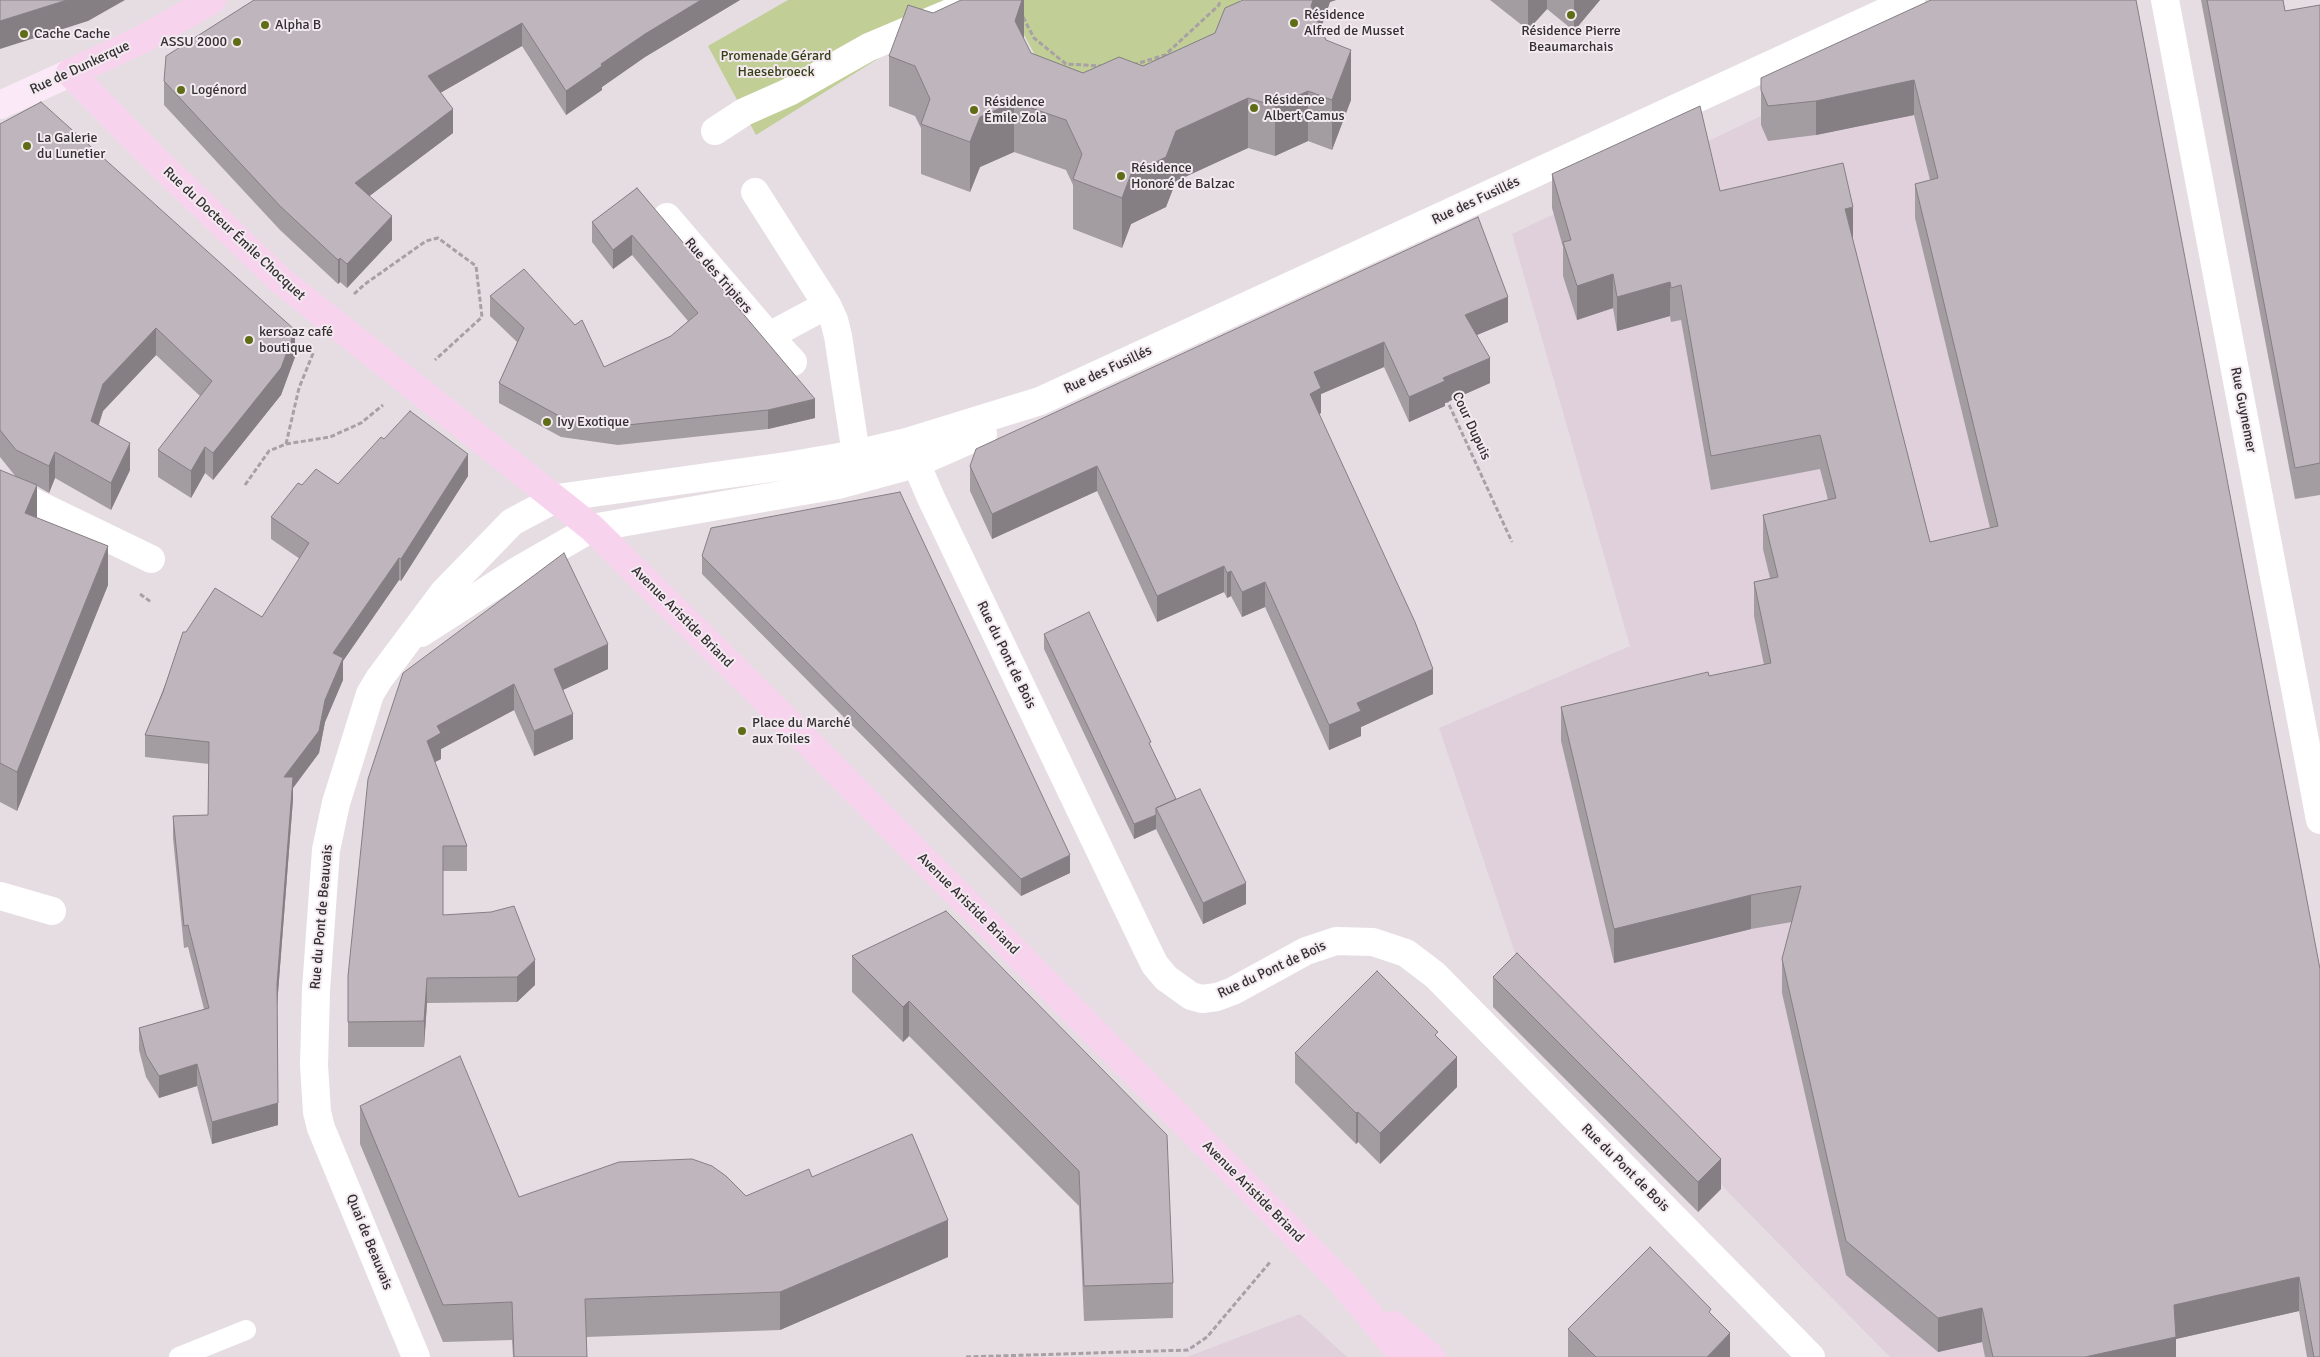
<!DOCTYPE html>
<meta charset="utf-8">
<style>
body{margin:0}
canvas{display:block;background:#e6dde3}
</style>
<canvas width="2320" height="1357"></canvas>
<script>
const ctx = document.querySelector('canvas').getContext('2d');
ctx.lineJoin = 'round';
function fill(path, color) {
  ctx.fillStyle = color;
  ctx.fill(path, 'evenodd');
}
function toPath(rows) {
  const path = new Path2D();
  for (const r of rows) {
    path.moveTo(r[0], r[1]);
    for (let i = 2; i < r.length; i += 2) path.lineTo(r[i], r[i + 1]);
  }
  return path;
}
function stroke(path, color, width, dash) {
  ctx.strokeStyle = color;
  ctx.lineWidth = width;
  ctx.lineCap = dash ? 'butt' : 'round';
  ctx.setLineDash(dash || []);
  ctx.stroke(path);
}
function label(font, color, halo, rows, align = 'center') {
  ctx.font = font + ' Signika,sans-serif';
  ctx.lineWidth = 4;
  ctx.setLineDash([]);
  ctx.textBaseline = 'middle';
  ctx.strokeStyle = halo;
  ctx.fillStyle = color;
  for (const [text, x, y, turn = 0] of rows) {
    ctx.save();
    ctx.translate(x, y);
    ctx.rotate((+turn || 0) * Math.PI / 180);
    ctx.textAlign = isNaN(turn) ? turn : align;
    if (halo) ctx.strokeText(text, 0, 0);
    ctx.fillText(text, 0, 0);
    ctx.restore();
  }
}
const built = toPath([
 [1993,6,2174,1339,2174,1357,1890,1357,1731,1195,1518,962,1439,728,1630,646,1512,234],
 [1300,1314,1347,1357,1187,1357]
]);
const green = toPath([
 [788,0,1240,0,1239,27,1071,100,1035,55,1007,3,892,50,756,135,708,46]
]);
const path = toPath([
 [1023,17,1034,38,1066,64,1102,66],
 [1133,65,1165,55,1219,5,1220,0],
 [354,294,365,284,426,241,438,238,476,266,482,317,435,360],
 [1446,398,1512,542],
 [286,444,330,437,361,423,383,405],
 [245,485,269,451,286,444,299,388,314,351],
 [140,594,151,602],
 [966,1357,1188,1350,1207,1337,1271,1261]
]);
const service = toPath([
 [179,1357,246,1330]
]);
const pedestrian = toPath([
 [715,131,744,112,789,92,869,47,980,0],
 [0,486,151,559],
 [0,896,52,911]
]);
const minor = toPath([
 [2165,0,2320,820],
 [755,192,827,305,834,320,838,336,856,454],
 [667,217,769,336,827,305],
 [769,336,793,362],
 [907,442,931,498,1148,951,1155,965,1166,978,1191,996,1202,999,1217,997,1233,991,1306,951,1336,941,1373,942,1406,953,1435,975,1811,1357],
 [421,633,517,571,592,528,838,485,915,464,983,434],
 [416,1357,321,1128,317,1112,314,1065,316,990,326,850,336,803,370,694,379,679,444,592,512,522,557,498,793,465,856,454,907,442,1040,401,1911,0]
]);
const secondary = toPath([
 [0,105,70,73]
]);
const primary = toPath([
 [212,0,141,40,70,73,160,164,279,279,592,528,774,708,1342,1282,1404,1357],
 [1393,1325,1431,1357]
]);
const wall = toPath([
 [254,0,740,0,645,57,602,87,602,90,566,115,522,46,440,93,453,133,369,196,392,240,347,288,340,282,338,284,280,230,164,105,164,81],
 [1024,0,1024,41,1031,53,1083,73,1143,66,1215,33,1243,0,1336,0,1330,2,1321,28,1351,100,1332,150,1308,141,1275,156,1248,148,1176,181,1166,207,1131,224,1122,248,1073,229,1073,185,1066,170,1014,152,980,167,970,192,921,174,921,128,915,116,889,106,889,56,933,13],
 [1490,0,1600,0,1574,31,1547,9,1528,30],
 [2136,0,2320,1357,2307,1357,2299,1311,2176,1339,2176,1357,1985,1357,1982,1342,1938,1352,1846,1275,1782,993,1782,959,1792,922,1751,929,1614,963,1561,741,1561,707,1764,665,1754,616,1754,582,1770,578,1763,549,1763,515,1828,500,1820,469,1711,490,1681,320,1671,322,1670,316,1617,331,1613,308,1577,320,1563,276,1563,247,1552,208,1552,174,1720,191,1853,240,1930,542,1990,528,1915,218,1915,184,1930,180,1914,115,1816,135,1768,141,1761,125,1761,78],
 [2201,0,2283,0,2285,11,2320,5,2320,495,2295,499],
 [0,124,295,357,281,395,213,480,205,473,191,498,158,477,158,450,200,396,156,355,103,411,99,425,130,470,111,510,55,478,49,493,37,486,37,518,108,585,17,811,0,802,0,470,16,477,0,457],
 [637,188,815,418,768,429,618,445,561,437,499,403,499,383,517,342,490,316,490,296,575,325,604,367,671,336,688,321,632,255,613,269,592,242,592,222],
 [1478,217,1508,322,1477,335,1490,383,1445,403,1445,406,1409,422,1384,367,1321,394,1321,413,1319,414,1433,694,1361,727,1361,736,1329,750,1265,607,1242,617,1231,596,1227,598,1224,592,1157,622,1097,491,992,539,970,491,970,466],
 [384,439,468,476,401,581,399,580,343,661,343,680,325,722,319,753,293,788,293,799,277,1005,278,1125,212,1144,197,1086,159,1098,146,1077,139,1050,139,1028,204,1009,188,947,184,948,173,838,173,816,208,815,209,764,145,757,145,735,186,632,262,617,300,559,271,539,271,517,302,485,338,484],
 [702,556,1070,873,1021,896,702,574],
 [1044,634,1151,748,1176,799,1246,904,1203,924,1156,829,1134,839,1044,649],
 [608,669,563,690,573,739,534,756,514,710,441,749,441,759,435,762,467,846,467,871,443,871,443,915,535,985,517,1002,427,1003,424,1047,348,1047,348,976,403,673],
 [946,911,1173,1283,1173,1318,1084,1321,1079,1206,909,1036,903,1042,852,992,852,956],
 [1493,977,1721,1189,1698,1212,1493,1007],
 [1438,1037,1457,1087,1380,1164,1358,1142,1356,1144,1295,1083,1295,1053],
 [360,1106,519,1197,746,1196,812,1177,948,1257,780,1330,586,1337,587,1357,513,1357,512,1340,443,1342,360,1144],
 [1568,1329,1730,1357,1568,1357]
]);
const shadedWall = toPath([
 [67,0,125,0,88,21,0,49,0,21],
 [701,0,740,0,645,57,602,87,602,90,566,115,566,91,601,64,645,34],
 [1022,0,1024,0,1024,41,1015,21],
 [1313,0,1336,0,1330,2,1311,56,1311,6],
 [1528,0,1547,0,1547,9,1528,30],
 [1574,0,1600,0,1574,31],
 [522,23,522,46,428,100,428,76],
 [1351,50,1351,100,1332,150,1332,100],
 [1914,80,1914,115,1816,135,1816,101],
 [1308,91,1308,141,1275,156,1275,106],
 [1248,98,1248,148,1176,181,1166,207,1131,224,1122,248,1122,198,1131,174,1176,131],
 [1014,102,1014,152,980,167,970,192,970,142,980,117],
 [453,109,453,133,355,207,355,183],
 [1853,207,1853,241,1845,209],
 [392,216,392,240,347,288,347,264],
 [632,235,632,255,613,269,613,250],
 [340,258,340,282,338,284,338,260],
 [1613,274,1613,308,1577,320,1577,286],
 [1670,282,1670,316,1617,331,1617,297],
 [1508,297,1508,322,1465,340,1465,315],
 [156,328,156,355,103,411,91,447,91,421,103,384],
 [295,330,295,357,281,395,213,480,213,453],
 [1384,342,1384,367,1321,394,1321,413,1310,419,1310,394,1314,372],
 [1490,358,1490,383,1445,403,1445,406,1409,422,1409,397,1443,378],
 [815,399,815,418,768,429,768,410],
 [130,443,130,470,111,510,111,483],
 [205,447,205,473,191,498,191,471],
 [55,452,55,478,49,493,49,466],
 [468,454,468,476,401,581,401,559],
 [1097,466,1097,491,992,539,992,514],
 [37,485,37,523,25,513],
 [108,546,108,585,17,811,17,772],
 [399,558,399,580,343,661,343,680,325,722,319,753,293,788,293,799,277,1006,277,984,284,777,333,653],
 [1224,566,1224,592,1157,622,1157,596],
 [1231,571,1231,596,1227,598,1227,573],
 [1265,582,1265,607,1242,617,1242,592],
 [608,644,608,669,554,694,554,669],
 [1433,669,1433,694,1361,727,1361,736,1329,750,1329,725,1357,703],
 [514,684,514,710,441,749,441,759,427,766,427,741,437,726],
 [573,714,573,739,534,756,534,731],
 [1156,815,1156,829,1134,839,1134,824],
 [1070,855,1070,873,1021,896,1021,879],
 [1246,883,1246,904,1203,924,1203,903],
 [1751,895,1751,929,1614,963,1614,929],
 [535,960,535,985,517,1002,517,977],
 [427,978,427,1003,424,1047,424,1021],
 [909,1001,909,1036,903,1042,903,1007],
 [1457,1057,1457,1087,1380,1164,1380,1133],
 [197,1064,197,1086,159,1098,159,1076],
 [278,1103,278,1125,212,1144,212,1122],
 [1358,1112,1358,1142,1356,1144,1356,1113],
 [1721,1159,1721,1189,1698,1212,1698,1182],
 [948,1220,948,1257,780,1330,780,1292],
 [2299,1277,2299,1311,2176,1339,2176,1357,2085,1357,2174,1305],
 [1982,1308,1982,1342,1938,1352,1938,1318],
 [1730,1333,1730,1357,1707,1357]
]);
const building = toPath([
 [0,0,67,0,0,21,0,0],
 [254,0,701,0,645,34,601,64,602,66,566,91,522,23,428,76,453,109,355,183,392,216,347,264,340,258,338,260,280,206,164,81,166,56,254,0],
 [961,0,1022,0,1015,21,1031,53,1083,73,1119,57,1143,66,1215,33,1225,8,1243,0,1313,0,1311,6,1326,40,1351,50,1332,100,1308,91,1275,106,1248,98,1176,131,1166,157,1131,174,1122,198,1073,179,1082,154,1066,120,1014,102,980,117,970,142,921,124,930,99,915,66,889,56,908,5,933,13,961,0],
 [1931,0,2136,0,2320,969,2320,1357,2314,1357,2299,1277,2174,1305,2176,1337,2085,1357,1993,1357,1982,1308,1938,1318,1846,1241,1782,959,1801,886,1751,895,1614,929,1561,707,1708,672,1709,676,1771,663,1754,582,1778,577,1763,515,1836,498,1820,435,1711,456,1681,285,1671,288,1670,282,1617,297,1613,274,1577,286,1563,242,1571,240,1552,174,1700,106,1720,191,1843,163,1853,207,1845,209,1930,542,1998,526,1915,184,1938,178,1914,80,1816,101,1768,106,1761,90,1761,78,1931,0],
 [2207,0,2283,0,2285,11,2320,5,2320,463,2295,468,2207,0],
 [41,102,295,330,281,368,213,453,205,447,191,471,158,450,212,381,156,328,103,384,91,421,130,443,111,483,55,452,49,466,16,450,0,430,0,124,41,102],
 [637,188,815,399,768,410,618,426,561,417,499,383,524,328,490,296,524,269,575,325,582,320,604,367,671,336,698,313,632,235,613,250,592,222,637,188],
 [1478,217,1508,297,1465,315,1490,358,1443,378,1445,381,1409,397,1384,342,1314,372,1321,388,1310,394,1415,622,1433,669,1357,703,1361,711,1329,725,1265,582,1242,592,1231,571,1227,573,1224,566,1157,596,1097,466,992,514,970,466,976,449,1478,217],
 [410,411,468,454,401,559,399,558,333,653,343,658,325,700,319,731,284,777,293,777,277,984,278,1103,212,1122,197,1064,159,1076,146,1055,139,1028,209,1008,188,925,184,926,173,816,208,815,209,742,145,735,163,692,183,632,186,632,215,588,262,617,309,543,271,517,298,483,302,485,316,469,338,484,381,437,384,439,410,411],
 [0,470,37,485,25,513,108,546,17,772,0,763,0,470],
 [900,492,1070,855,1021,879,702,556,711,528,900,492],
 [564,553,608,644,554,669,573,714,534,731,514,684,437,726,441,733,427,741,467,846,443,846,443,915,491,912,514,906,535,960,517,977,427,978,424,1021,348,1022,348,976,368,779,403,673,564,553],
 [1089,612,1151,742,1149,743,1176,799,1156,808,1156,815,1134,824,1044,634,1089,612],
 [1200,789,1246,883,1203,903,1156,808,1200,789],
 [946,911,1167,1135,1173,1283,1084,1286,1079,1171,909,1001,903,1007,852,956,946,911],
 [1517,953,1721,1159,1698,1182,1493,977,1517,953],
 [1377,971,1438,1032,1435,1035,1457,1057,1380,1133,1358,1112,1356,1113,1295,1053,1377,971],
 [460,1056,519,1197,619,1162,692,1159,712,1166,726,1176,746,1196,809,1169,812,1177,912,1134,948,1220,780,1292,585,1299,587,1357,514,1357,512,1302,443,1305,360,1106,460,1056],
 [1650,1247,1711,1309,1709,1312,1730,1333,1707,1357,1596,1357,1568,1329,1650,1247]
]);
const markers = [
 [1571,15,5,"#5f6d17"],
 [1294,23,5,"#5f6d17"],
 [265,25,5,"#5f6d17"],
 [24,34,5,"#5f6d17"],
 [237,42,5,"#5f6d17"],
 [181,90,5,"#5f6d17"],
 [1254,108,5,"#5f6d17"],
 [974,110,5,"#5f6d17"],
 [27,146,5,"#5f6d17"],
 [1121,176,5,"#5f6d17"],
 [249,340,5,"#5f6d17"],
 [547,422,5,"#5f6d17"],
 [742,731,5,"#5f6d17"]
];
const poiNames = [
 ["Résidence",1304,15],
 ["Alfred de Musset",1304,31],
 ["Alpha B",275,25],
 ["Résidence Pierre",1571,31,"center"],
 ["Beaumarchais",1571,47,"center"],
 ["Cache Cache",34,34],
 ["ASSU 2000",227,42,"right"],
 ["Logénord",191,90],
 ["Résidence",1264,100],
 ["Albert Camus",1264,116],
 ["Résidence",984,102],
 ["Émile Zola",984,118],
 ["La Galerie",37,138],
 ["du Lunetier",37,154],
 ["Résidence",1131,168],
 ["Honoré de Balzac",1131,184],
 ["kersoaz café",259,332],
 ["boutique",259,348],
 ["Ivy Exotique",557,422],
 ["Place du Marché",752,723],
 ["aux Toiles",752,739]
];
const parkNames = [
 ["Promenade Gérard",776,56],
 ["Haesebroeck",776,72]
];
const streetNames = [
 ["Rue de Dunkerque",80,68,-25],
 ["Rue des Fusillés",1476,201,-25],
 ["Rue du Docteur Émile Chocquet",234,234,43],
 ["Rue des Tripiers",718,276,49],
 ["Rue des Fusillés",1108,370,-25],
 ["Rue Guynemer",2243,410,79],
 ["Cour Dupuis",1471,426,65],
 ["Avenue Aristide Briand",682,617,45],
 ["Rue du Pont de Bois",1006,655,64],
 ["Avenue Aristide Briand",968,904,45],
 ["Rue du Pont de Beauvais",322,917,-85],
 ["Rue du Pont de Bois",1272,970,-25],
 ["Rue du Pont de Bois",1625,1168,45],
 ["Avenue Aristide Briand",1253,1192,45],
 ["Quai de Beauvais",369,1242,68]
];
fill(built, '#dfd0db');
fill(green, '#c1ce95');
stroke(path, '#a7a0a5', 3, [5, 2.5]);
stroke(service, '#fff', 20);
stroke(pedestrian, '#fff', 28);
stroke(minor, '#fff', 28);
stroke(secondary, '#fbe9f7', 28);
stroke(primary, '#f7d3ee', 28);
fill(wall, '#a39da2');
fill(shadedWall, '#857f84');
fill(building, '#beb6bc');
stroke(building, '#857f84', 1);
for (const [x, y, r, color] of markers) {
  const dot = new Path2D();
  dot.arc(x, y, r, 0, 2 * Math.PI);
  ctx.fillStyle = color;
  ctx.fill(dot);
  stroke(dot, '#f3eaf0', 2);
}
label('14px', '#332f32', '#f3eaf0', poiNames, 'left');
label('14px', '#373f17', '#f3eaf0', parkNames);
label('14px', '#332f32', '#f3eaf0', streetNames);
</script>
